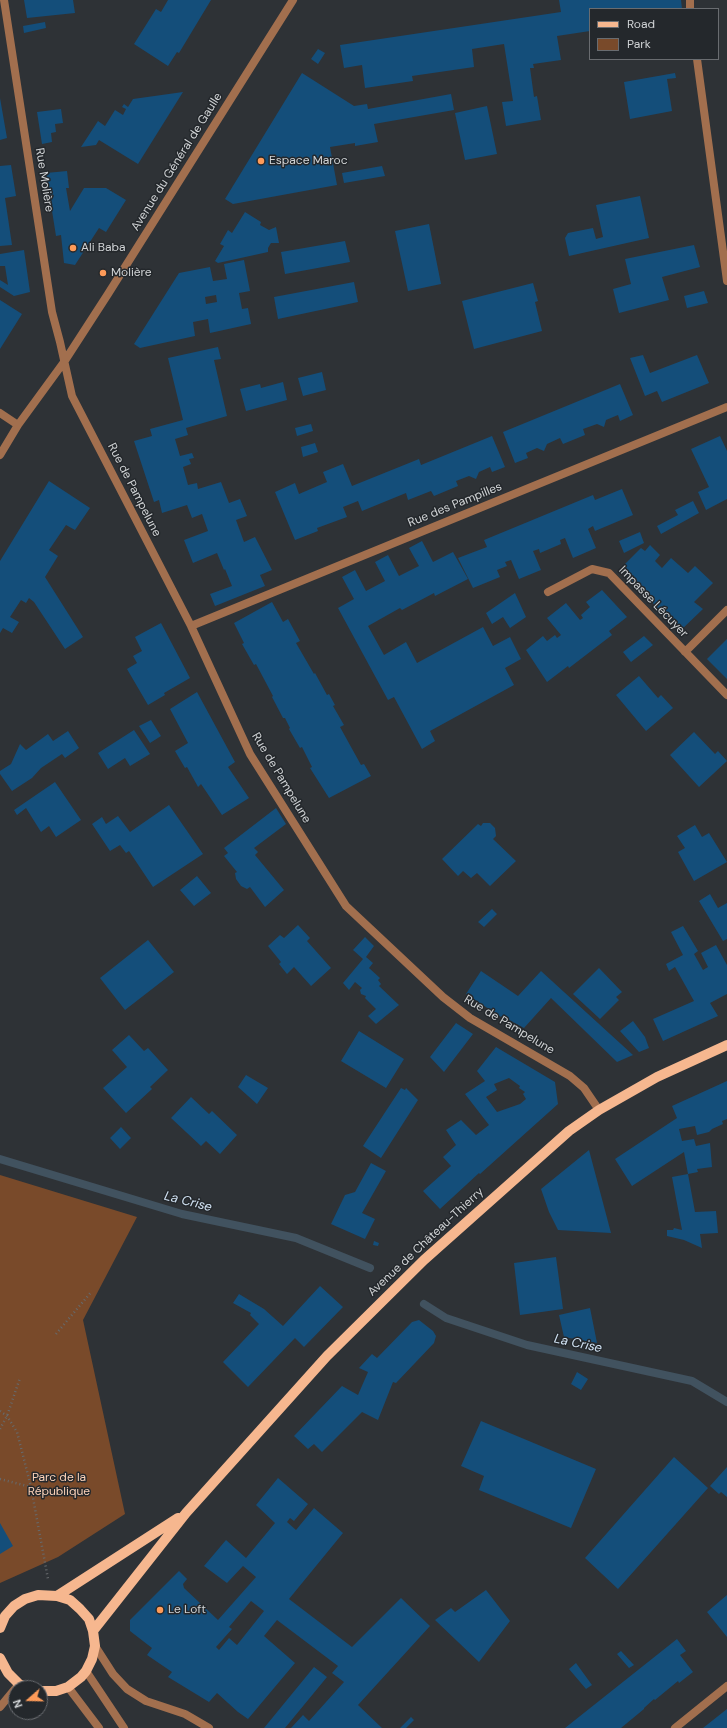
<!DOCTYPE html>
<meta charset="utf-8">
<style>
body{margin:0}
#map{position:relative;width:727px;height:1728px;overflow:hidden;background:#2e3236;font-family:"DM Sans",sans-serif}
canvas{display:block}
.legend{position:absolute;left:589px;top:8px;width:130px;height:52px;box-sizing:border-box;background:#24282c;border:1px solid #696c70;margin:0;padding:5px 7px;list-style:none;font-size:12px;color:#d0d3d5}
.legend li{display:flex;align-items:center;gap:8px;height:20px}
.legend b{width:20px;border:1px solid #696c70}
.north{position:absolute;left:8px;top:1680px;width:40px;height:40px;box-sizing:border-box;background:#24282c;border:1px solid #696c70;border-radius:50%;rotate:250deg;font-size:11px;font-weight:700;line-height:16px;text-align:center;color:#d0d3d5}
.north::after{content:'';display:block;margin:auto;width:14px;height:18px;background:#fe9b59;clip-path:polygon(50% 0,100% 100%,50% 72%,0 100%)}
</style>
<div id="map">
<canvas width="727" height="1728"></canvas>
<ul class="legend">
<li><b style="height:5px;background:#f6b78f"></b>Road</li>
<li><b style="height:11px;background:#794a2a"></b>Park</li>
</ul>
<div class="north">N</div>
</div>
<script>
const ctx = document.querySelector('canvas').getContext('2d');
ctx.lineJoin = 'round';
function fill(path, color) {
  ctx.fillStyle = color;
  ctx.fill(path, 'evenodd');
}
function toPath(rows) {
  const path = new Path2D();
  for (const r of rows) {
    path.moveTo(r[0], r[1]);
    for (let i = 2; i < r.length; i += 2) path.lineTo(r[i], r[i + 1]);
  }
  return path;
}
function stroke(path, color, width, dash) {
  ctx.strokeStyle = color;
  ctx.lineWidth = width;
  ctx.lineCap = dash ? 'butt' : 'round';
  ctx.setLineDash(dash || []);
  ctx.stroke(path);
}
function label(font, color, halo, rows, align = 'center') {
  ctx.font = font + ' "DM Sans",sans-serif';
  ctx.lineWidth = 3;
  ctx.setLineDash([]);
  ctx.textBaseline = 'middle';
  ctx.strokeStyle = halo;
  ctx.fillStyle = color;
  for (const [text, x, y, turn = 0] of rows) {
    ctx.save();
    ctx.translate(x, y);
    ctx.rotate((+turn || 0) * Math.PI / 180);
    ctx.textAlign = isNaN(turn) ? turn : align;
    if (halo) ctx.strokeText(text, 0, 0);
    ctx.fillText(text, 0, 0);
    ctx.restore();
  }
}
const green = toPath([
 [0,1175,137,1217,83,1320,125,1514,58,1557,0,1583]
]);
const stream = toPath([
 [0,1159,182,1214,296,1238,370,1268],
 [424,1304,446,1318,527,1345,692,1381,727,1402]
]);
const building = toPath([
 [24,0,73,0,75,13,27,18],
 [168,0,211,0,179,53,177,52,168,66,134,44,156,9,161,12],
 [559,0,681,0,682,9,590,9,590,31,557,36,561,60,533,64,534,68,530,68,534,97,537,96,541,120,506,126,502,102,513,101,504,44,472,49,474,67,412,76,413,81,365,88,362,65,344,68,340,45,561,12],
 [45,22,46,28,24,33,23,26],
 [318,49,325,53,318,64,311,59],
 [302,73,354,106,367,104,368,109,451,94,454,110,374,124,378,142,355,146,355,143,330,147,337,185,233,204,225,199],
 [675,73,676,78,667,79,672,111,630,119,624,82],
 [183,92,138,164,99,140,96,145,81,147,98,121,105,126,115,110,123,115,126,109,122,107,124,104,128,107,133,99],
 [0,98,7,138,0,140],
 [487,106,497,154,465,160,455,113],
 [61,109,63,123,55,124,56,132,51,133,52,142,42,144,37,112],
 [11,165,16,196,5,198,12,245,0,246,0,166],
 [382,166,385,176,344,183,342,173],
 [67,171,69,188,66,188,70,211,84,188,106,188,126,200,106,232,99,228,75,265,64,263,61,235,56,236,46,173],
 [640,196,649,238,569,256,565,238,568,233,593,228,596,239,603,237,596,205],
 [245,212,261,222,260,225,269,230,276,227,279,243,271,243,268,248,268,252,218,263,215,261,224,246,220,244,228,230,232,233],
 [429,224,441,284,408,291,395,231],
 [345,241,350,262,285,274,281,252],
 [694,245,700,267,662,277,669,300,619,313,613,289,631,284,625,259],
 [24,250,30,292,14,296,0,287,0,280,8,285,5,266,0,266,0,254],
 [244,260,250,291,239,293,242,309,248,308,251,324,210,333,208,319,193,322,195,336,140,348,134,344,179,273,210,267,213,281,227,279,224,264],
 [216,295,217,302,206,304,205,297],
 [354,282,358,302,278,319,274,297],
 [533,283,538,301,535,302,542,331,474,349,462,301],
 [704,291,708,303,687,308,684,296],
 [0,300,22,314,0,349],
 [218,347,221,359,214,360,227,416,186,428,188,435,175,439,180,456,192,453,194,458,189,459,191,464,183,467,188,485,197,483,198,489,221,482,229,503,240,499,247,516,236,520,244,542,255,537,272,570,260,575,265,586,215,606,210,594,232,586,225,569,224,570,217,553,193,563,184,540,208,531,202,514,192,518,187,505,162,513,159,500,154,502,134,441,152,436,150,429,183,420,168,358],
 [643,355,650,373,697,355,709,383,662,402,657,391,645,396,630,358],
 [322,372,326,390,303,396,298,378],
 [283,382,287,400,246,411,240,389,260,384,261,388],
 [620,384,633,415,620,421,618,415,606,420,604,427,597,424,583,429,585,435,563,444,560,438,547,444,544,451,537,448,526,453,528,458,515,463,503,432],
 [311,424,313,431,297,436,295,428],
 [492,436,505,467,492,472,490,467,479,472,476,479,469,476,456,481,458,486,434,496,431,491,408,500,406,493,362,511,358,501,343,507,347,517,317,528,318,531,295,540,275,492,295,483,299,494,327,482,323,472,343,464,352,486,419,459,421,465],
 [720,436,727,451,727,499,706,510,698,492,709,487,691,449],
 [315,443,318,452,303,457,301,447],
 [49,481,90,508,75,530,66,525,49,550,58,556,45,577,83,637,65,649,34,602,29,598,26,603,21,600,10,617,19,622,12,633,3,628,0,633,0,561],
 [622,489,633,515,595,531,593,526,588,529,596,548,573,558,565,538,560,540,561,544,540,553,539,549,533,551,541,570,519,579,511,560,505,562,507,566,497,570,500,577,473,588,458,558,487,547,484,540,593,495,595,500],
 [693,501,699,513,661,534,657,526,678,515,675,510],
 [640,532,644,543,624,553,619,541],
 [422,541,433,562,453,552,468,579,435,596,434,593,402,610,400,608,368,626,384,655,406,642,417,663,483,627,493,646,510,637,521,659,505,668,514,685,430,731,435,741,422,749,394,697,388,700,338,608,354,599,342,577,355,570,366,591,385,581,375,562,388,555,399,576,419,566,409,548],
 [650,545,660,555,655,561,662,568,671,558,688,573,695,566,713,583,694,602,703,609,680,631,620,569,641,548,645,551],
 [602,590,627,617,609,631,612,635,569,668,568,666,547,682,526,650,543,636,547,641,555,635,557,638,561,635,547,618,566,603,580,620,583,618,581,615,590,607,586,602],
 [515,593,526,617,510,628,503,617,492,624,486,613],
 [272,602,283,622,288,619,300,641,296,643,314,674,315,673,327,695,329,694,335,705,333,706,344,725,340,727,361,765,364,764,371,776,329,798,310,768,312,767,302,747,300,748,289,729,290,728,285,718,283,718,272,697,273,696,256,664,254,665,242,644,244,643,234,623],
 [161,623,190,678,164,693,165,695,148,705,127,669,137,663,133,656,142,651,135,637],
 [644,636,653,645,631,662,623,652],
 [727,639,727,679,707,659],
 [639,676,658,698,661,695,673,708,646,731,616,695],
 [197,692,235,762,228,767,249,798,222,815,201,784,198,787,197,785,187,767,185,768,175,751,188,743,170,709],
 [151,720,161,736,150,743,139,726],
 [134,730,150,754,130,766,125,758,108,769,98,753],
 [68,731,79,748,65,758,62,754,41,768,32,778,12,791,0,774,0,771,11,764,20,744,26,750,48,734,53,741],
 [694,732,715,754,718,751,727,761,699,787,670,755],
 [55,782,81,820,56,837,49,826,41,832,26,808,17,815,14,810],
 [169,805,203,854,153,887,129,851,126,853,120,845,110,851,92,824,102,817,106,824,118,816,130,832],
 [276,808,286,824,254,848,258,852,255,855,284,890,265,907,250,887,247,889,241,886,236,879,235,873,237,872,224,856,228,853,224,848],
 [483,823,490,823,495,828,496,836,493,839,516,861,490,886,477,873,471,878,463,871,458,876,442,859,478,824,481,826],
 [695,825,702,837,709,833,727,862,694,881,678,852,685,848,677,836],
 [197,876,211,893,194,906,180,890],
 [710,894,718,908,727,903,727,939,723,941,699,901],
 [492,909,497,914,484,927,478,922],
 [298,925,310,938,307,941,331,968,311,986,294,967,287,974,279,964,281,962,268,946,280,935,284,938],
 [683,926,698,951,694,954,703,970,708,967,701,953,716,945,727,965,727,994,710,1003,718,1016,663,1041,653,1019,694,1001,675,967,669,971,666,964,683,955,671,932],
 [365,937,374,946,366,957,373,963,369,968,380,978,378,980,381,984,379,986,399,1005,376,1024,368,1016,376,1009,365,998,366,996,361,994,360,990,362,988,355,982,349,990,343,983,363,959,353,950],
 [148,940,174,972,125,1010,100,978],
 [599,968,622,992,616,997,619,1000,600,1019,573,994],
 [481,971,518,996,541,971,633,1055,617,1062,551,998,524,1028,502,1016,501,1017,466,994],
 [633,1021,645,1037,649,1048,639,1052,620,1031],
 [456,1023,473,1034,444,1072,430,1057],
 [359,1031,404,1059,386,1088,341,1061],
 [129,1035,144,1051,148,1048,168,1070,150,1087,152,1089,126,1113,103,1088,127,1067,112,1050],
 [496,1047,555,1082,558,1104,480,1174,479,1173,440,1209,423,1191,451,1166,443,1157,456,1145,446,1130,461,1120,476,1135,489,1125,465,1094,485,1081,477,1071],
 [509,1078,520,1086,519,1088,525,1092,523,1094,526,1099,520,1104,497,1112,486,1097,497,1090,494,1084],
 [246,1075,268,1088,257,1104,238,1087],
 [727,1081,727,1119,722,1121,723,1124,712,1129,709,1132,697,1135,695,1126,679,1129,682,1141,694,1139,696,1146,710,1143,712,1167,697,1169,698,1172,688,1174,695,1212,716,1211,718,1233,700,1234,702,1248,684,1240,667,1236,667,1230,673,1230,674,1228,682,1230,672,1177,688,1174,684,1152,632,1186,615,1159,677,1118,672,1106],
 [401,1088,405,1090,406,1088,418,1100,381,1158,363,1146],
 [191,1097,209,1114,212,1111,237,1135,220,1154,206,1141,201,1146,171,1118],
 [121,1127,131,1138,120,1149,110,1138],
 [589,1150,611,1233,558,1230,549,1212,541,1189],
 [371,1163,386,1171,362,1213,375,1219,365,1239,331,1224,345,1195,355,1192],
 [374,1241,379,1243,378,1246,373,1245],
 [556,1257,563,1309,520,1315,514,1263],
 [320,1286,343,1307,304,1347,295,1338,248,1387,223,1362,259,1324,250,1315,251,1313,233,1303,239,1294,264,1309,283,1326],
 [590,1308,597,1343,564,1337,559,1315],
 [419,1320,433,1331,436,1336,434,1343,396,1383,393,1382,378,1420,362,1412,322,1452,314,1444,308,1449,294,1436,342,1386,358,1395,368,1372,359,1368,372,1354,377,1358,412,1322],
 [577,1372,588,1379,581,1390,571,1384],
 [481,1421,596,1469,571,1528,479,1490,484,1476,461,1466],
 [674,1457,708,1488,618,1589,585,1558],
 [727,1467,727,1497,721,1492,719,1494,710,1486],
 [278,1478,308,1504,294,1521,290,1518,287,1522,296,1530,314,1508,343,1533,289,1599,352,1647,401,1598,430,1626,358,1705,382,1728,291,1728,303,1715,309,1721,344,1682,332,1673,338,1666,277,1620,264,1636,295,1663,248,1719,238,1712,217,1693,209,1702,168,1677,172,1672,147,1655,152,1648,130,1631,130,1620,179,1571,187,1579,183,1584,184,1588,218,1620,256,1577,243,1566,227,1583,204,1566,226,1540,246,1558,275,1523,256,1505],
 [251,1601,264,1611,237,1645,229,1638,219,1650,216,1647,232,1629,229,1627],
 [0,1523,13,1546,0,1554],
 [486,1590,510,1621,479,1662,435,1620,451,1608,455,1612],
 [727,1595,727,1637,707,1612],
 [677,1639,686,1651,680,1655,693,1672,679,1683,678,1681,655,1700,654,1699,644,1708,644,1709,621,1728,565,1728],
 [621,1651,634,1665,629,1668,617,1654],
 [576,1663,592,1685,586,1689,569,1669],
 [314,1667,327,1677,285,1728,264,1728],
 [727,1709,727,1728,703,1728],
 [411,1717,414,1720,406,1728,400,1728]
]);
const path = toPath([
 [56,1334,92,1291],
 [0,1411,7,1416,17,1432,31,1487,48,1579],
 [0,1429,7,1416,20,1378],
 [0,1479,31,1487]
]);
const minor = toPath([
 [4,0,52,312,60,342,72,396,191,626,250,754,346,906,443,997,470,1018,570,1076,584,1088,599,1110],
 [690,0,690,9],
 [697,59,727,281],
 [0,413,18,425],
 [0,455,18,425,64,362,108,294,293,0],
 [548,592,592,569,609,573,727,695],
 [191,626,727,407],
 [685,652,727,610],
 [0,1707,19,1684],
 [675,1728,727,1686]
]);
const tertiary = toPath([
 [95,1646,113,1674,127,1689,146,1701,185,1714,209,1728],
 [86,1671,124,1728],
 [68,1687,99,1728]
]);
const primary = toPath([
 [57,1596,178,1518],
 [0,1628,5,1616,14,1606,25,1599,38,1595,57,1596,70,1600,80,1609,89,1619,93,1631,95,1646,92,1659,86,1671,81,1677,68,1687,56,1691,40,1691],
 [93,1631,186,1513,327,1356,424,1260,569,1131,599,1110,657,1077,727,1045],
 [0,1658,8,1673,19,1684,28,1688]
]);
const markers = [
 [261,161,4,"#fe9b59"],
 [73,248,4,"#fe9b59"],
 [103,273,4,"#fe9b59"],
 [160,1610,4,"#fe9b59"]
];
const poiNames = [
 ["Espace Maroc",269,161],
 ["Ali Baba",81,248],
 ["Molière",111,273],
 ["Le Loft",168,1610]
];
const streetNames = [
 ["Avenue du Général de Gaulle",177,162,-58],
 ["Rue Molière",44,180,81],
 ["Rue de Pampelune",134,490,63],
 ["Rue des Pampilles",455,505,-22],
 ["Impasse Lécuyer",653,602,46],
 ["Rue de Pampelune",281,778,59],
 ["Rue de Pampelune",509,1025,31],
 ["Avenue de Château-Thierry",426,1242,-43]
];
const parkNames = [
 ["Parc de la",59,1478],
 ["République",59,1492]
];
const waterNames = [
 ["La Crise",188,1202,14],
 ["La Crise",578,1344,12]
];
fill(green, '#794a2a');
stroke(stream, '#41525f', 8);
fill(building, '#144e7a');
stroke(path, '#666a6d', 2.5, [1, 3]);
stroke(minor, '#a26f4e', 8);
stroke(tertiary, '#a26f4e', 8);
stroke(primary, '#f6b78f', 10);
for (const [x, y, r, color] of markers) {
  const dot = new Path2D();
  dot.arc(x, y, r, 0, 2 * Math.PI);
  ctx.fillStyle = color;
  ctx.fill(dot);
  stroke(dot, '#24282c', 1.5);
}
label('12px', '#d0d3d5', '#24282c', poiNames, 'left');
label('12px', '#d0d3d5', '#24282c', streetNames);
label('12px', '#fdd3b9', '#24282c', parkNames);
label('italic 13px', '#d1e2f3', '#24282c', waterNames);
</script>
